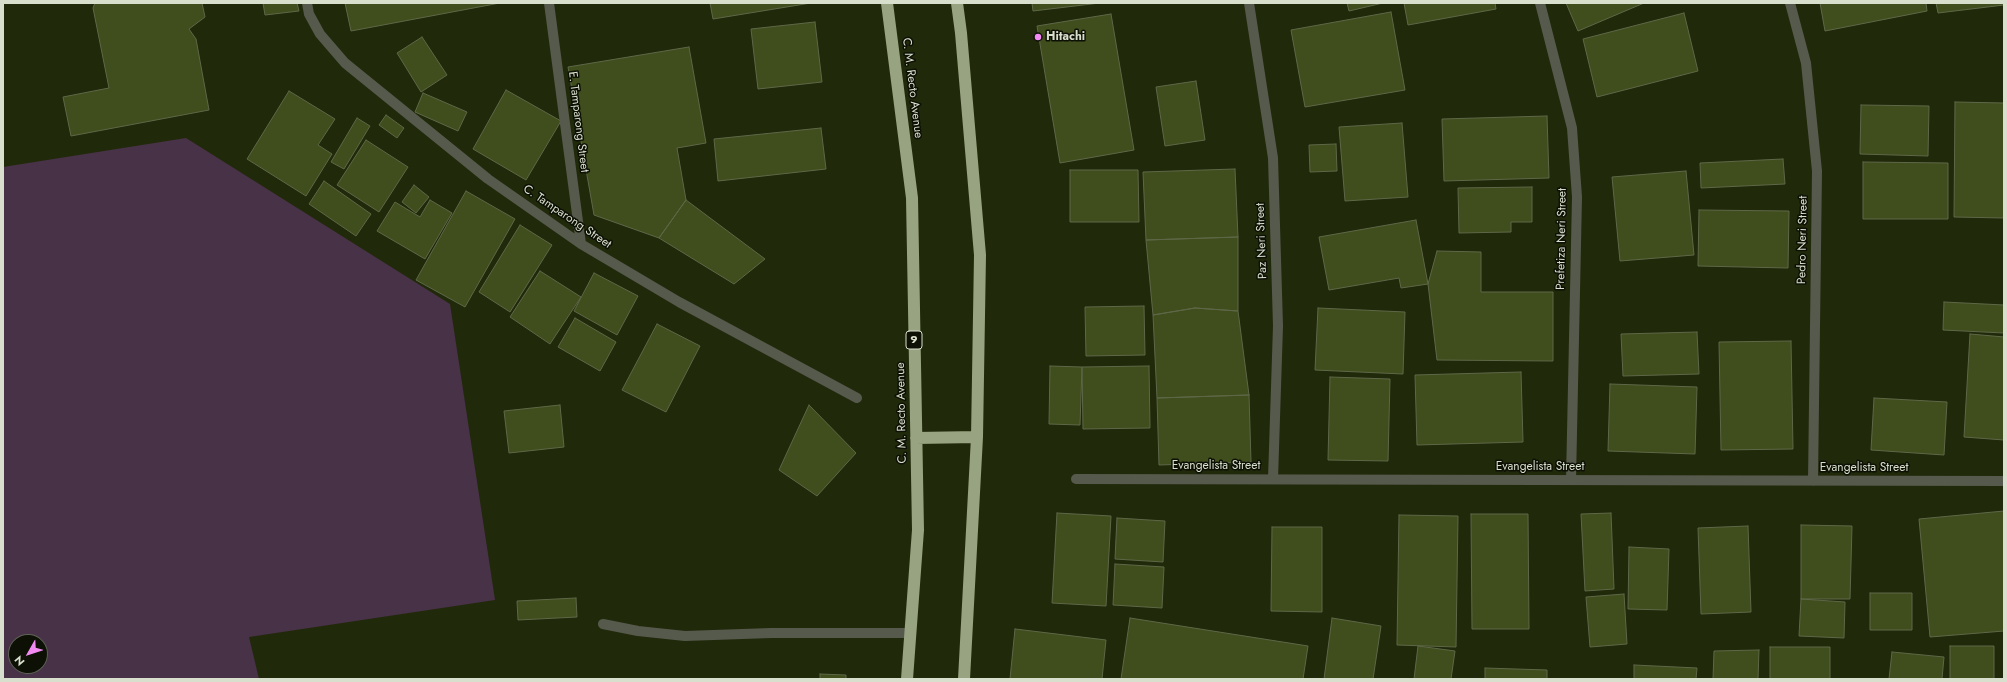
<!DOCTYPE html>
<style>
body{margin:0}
#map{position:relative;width:2007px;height:682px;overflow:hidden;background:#21290b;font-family:Jost,sans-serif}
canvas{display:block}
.frame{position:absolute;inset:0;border:4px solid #d9dfcd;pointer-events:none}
.north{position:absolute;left:8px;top:634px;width:40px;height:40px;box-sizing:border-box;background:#0c1005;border:1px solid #5e6355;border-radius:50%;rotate:231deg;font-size:11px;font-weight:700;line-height:16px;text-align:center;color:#d9dfcd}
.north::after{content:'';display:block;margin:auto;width:14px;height:18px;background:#f38af2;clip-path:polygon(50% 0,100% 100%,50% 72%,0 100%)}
</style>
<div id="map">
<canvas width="2007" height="682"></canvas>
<div class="frame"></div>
<div class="north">N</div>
</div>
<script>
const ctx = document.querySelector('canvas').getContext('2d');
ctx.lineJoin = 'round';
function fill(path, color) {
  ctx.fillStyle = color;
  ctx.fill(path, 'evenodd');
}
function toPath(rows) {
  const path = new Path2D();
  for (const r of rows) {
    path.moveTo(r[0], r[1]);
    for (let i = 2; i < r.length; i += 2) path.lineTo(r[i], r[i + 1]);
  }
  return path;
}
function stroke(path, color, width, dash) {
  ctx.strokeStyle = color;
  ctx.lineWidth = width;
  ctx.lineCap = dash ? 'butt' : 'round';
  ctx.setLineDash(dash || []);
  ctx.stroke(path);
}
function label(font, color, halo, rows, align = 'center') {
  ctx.font = font + ' Jost,sans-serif';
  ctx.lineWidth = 3;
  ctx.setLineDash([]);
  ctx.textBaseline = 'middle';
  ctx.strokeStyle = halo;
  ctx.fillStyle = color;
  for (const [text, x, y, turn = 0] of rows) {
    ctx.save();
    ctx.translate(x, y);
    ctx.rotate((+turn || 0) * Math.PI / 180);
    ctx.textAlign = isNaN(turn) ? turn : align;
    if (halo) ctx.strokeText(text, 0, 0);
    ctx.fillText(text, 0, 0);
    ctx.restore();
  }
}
const green = toPath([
 [186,138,450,304,495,600,249,637,259,679,3,679,3,167],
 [16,642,40,642,40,666,16,666]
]);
const building = toPath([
 [95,3,202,3,205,17,189,29,196,39,209,110,71,136,63,97,109,88,93,8,95,3],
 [263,3,297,3,299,11,265,15,263,3],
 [345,3,500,3,351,31,345,3],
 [710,3,811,3,713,19,710,3],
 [1032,3,1100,3,1033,11,1032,3],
 [1347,3,1383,3,1349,11,1347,3],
 [1404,3,1495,3,1496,9,1408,25,1404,3],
 [1566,3,1644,3,1578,31,1566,3],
 [1820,3,1926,3,1927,11,1825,31,1820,3],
 [1936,3,2004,3,2004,5,1938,13,1936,3],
 [1391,12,1405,90,1305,107,1291,30,1391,12],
 [1684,13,1698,71,1597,97,1583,39,1684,13],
 [1111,14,1134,150,1060,163,1037,26,1111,14],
 [815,22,822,82,758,89,751,29,815,22],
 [422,37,447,75,421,92,397,53,422,37],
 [689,47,706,143,677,148,686,200,659,238,594,215,568,67,689,47],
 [1196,81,1205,140,1165,146,1156,87,1196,81],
 [506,90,561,121,526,180,473,149,506,90],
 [289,91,335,119,318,145,332,154,306,196,247,159,289,91],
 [423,93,467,112,458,131,415,112,423,93],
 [1955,102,2004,103,2004,218,1954,217,1955,102],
 [1861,105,1929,106,1928,156,1860,154,1861,105],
 [386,115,404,128,397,138,379,125,386,115],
 [1547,116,1549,178,1444,181,1442,119,1547,116],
 [357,118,370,126,344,169,331,162,357,118],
 [1402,123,1408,197,1345,201,1339,127,1402,123],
 [821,128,826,169,718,181,714,139,821,128],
 [366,140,408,167,379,212,337,185,366,140],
 [1336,144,1337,171,1310,172,1309,145,1336,144],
 [1783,159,1785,184,1701,188,1700,163,1783,159],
 [1863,162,1948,163,1948,219,1863,219,1863,162],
 [1235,169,1238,237,1146,240,1143,172,1235,169],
 [1070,170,1138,170,1139,222,1070,222,1070,170],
 [1686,171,1694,255,1620,261,1612,177,1686,171],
 [324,181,371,214,356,236,309,204,324,181],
 [414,185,429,197,416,213,402,202,414,185],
 [1532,187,1532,222,1511,222,1511,232,1459,233,1458,188,1532,187],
 [466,191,515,219,465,307,416,280,466,191],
 [430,200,452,213,425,259,377,231,395,202,420,217,430,200],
 [686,200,765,259,734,284,659,238,686,200],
 [1699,210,1789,211,1788,268,1698,266,1699,210],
 [1416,220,1428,284,1401,288,1399,278,1329,290,1319,237,1416,220],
 [520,225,552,245,510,312,479,292,520,225],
 [1238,237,1238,311,1195,308,1153,315,1146,240,1238,237],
 [1437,251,1481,252,1481,292,1553,292,1553,361,1437,360,1428,284,1437,251],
 [540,271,581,297,550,344,510,317,540,271],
 [594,273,638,296,617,335,574,311,594,273],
 [1944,302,2004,305,2004,333,1943,330,1944,302],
 [1144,306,1145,355,1086,356,1085,307,1144,306],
 [1195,308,1238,311,1249,395,1157,398,1153,315,1195,308],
 [1318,308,1405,312,1403,374,1315,370,1318,308],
 [575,318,616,342,600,371,558,347,575,318],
 [657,324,700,346,666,412,622,390,657,324],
 [1697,332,1699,374,1623,376,1621,334,1697,332],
 [1970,334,2004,337,2004,440,1964,437,1970,334],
 [1791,341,1793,449,1721,450,1719,342,1791,341],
 [1050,366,1082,367,1080,425,1049,424,1050,366],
 [1149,366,1150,428,1083,429,1082,367,1149,366],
 [1521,372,1523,442,1417,445,1415,375,1521,372],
 [1330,377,1390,379,1388,461,1328,460,1330,377],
 [1610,384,1697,387,1695,454,1608,451,1610,384],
 [1249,395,1251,462,1159,465,1157,398,1249,395],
 [1874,398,1947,402,1944,455,1871,450,1874,398],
 [560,405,564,447,509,453,504,411,560,405],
 [809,405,856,453,817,496,779,470,809,405],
 [2004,511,2004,631,1930,637,1919,519,2004,511],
 [1057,513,1111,516,1106,606,1052,603,1057,513],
 [1611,513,1614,589,1585,591,1581,514,1611,513],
 [1471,514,1528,514,1529,629,1472,629,1471,514],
 [1399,515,1458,516,1456,647,1397,645,1399,515],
 [1117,518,1165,521,1163,562,1115,559,1117,518],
 [1801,525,1852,526,1850,599,1801,599,1801,525],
 [1748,526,1751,612,1701,614,1698,528,1748,526],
 [1272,527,1322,527,1322,612,1271,611,1272,527],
 [1629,547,1669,549,1667,610,1628,609,1629,547],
 [1115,564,1164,567,1162,608,1113,605,1115,564],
 [1870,593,1912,593,1912,630,1870,630,1870,593],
 [1624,594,1627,644,1590,647,1586,597,1624,594],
 [576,598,577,617,518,620,517,601,576,598],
 [1801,599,1845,602,1844,638,1799,636,1801,599],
 [1130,618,1308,646,1303,679,1121,679,1130,618],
 [1332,618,1381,626,1373,679,1324,679,1332,618],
 [1015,629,1106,640,1102,679,1010,679,1015,629],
 [1418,646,1455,651,1451,679,1414,679,1418,646],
 [1950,646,1994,646,1994,679,1950,679,1950,646],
 [1770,647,1830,647,1830,679,1770,679,1770,647],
 [1759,650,1758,679,1713,679,1714,651,1759,650],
 [1892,652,1944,657,1942,679,1889,679,1892,652],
 [1634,665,1697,668,1696,679,1634,679,1634,665],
 [1485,668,1547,670,1547,679,1485,679,1485,668],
 [820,674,846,675,846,679,820,679,820,674]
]);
const minor = toPath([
 [307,3,309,14,320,34,345,63,488,179,581,244,679,302,857,398],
 [549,3,581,244],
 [1249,3,1273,158,1278,326,1273,479],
 [1540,3,1572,128,1577,197,1571,480],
 [1790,3,1806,63,1817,171,1813,481],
 [1076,479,2004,481],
 [603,624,638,631,685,636,771,633,910,633]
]);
const highway = toPath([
 [887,3,912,198,918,530,907,679],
 [957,3,961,33,980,255,977,437,964,679],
 [916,438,977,437]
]);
const markers = [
 [1038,37,4,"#f38af2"]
];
const shields = [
 [914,340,16]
];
const shieldNames = [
 ["9",914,340]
];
const poiNames = [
 ["Hitachi",1046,37]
];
const streetNames = [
 ["C. M. Recto Avenue",912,88,83],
 ["E. Tamparong Street",578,122,83],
 ["C. Tamparong Street",567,217,34],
 ["Prefetiza Neri Street",1562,239,-89],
 ["Pedro Neri Street",1803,240,-89],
 ["Paz Neri Street",1262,241,-92],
 ["C. M. Recto Avenue",902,413,-91],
 ["Evangelista Street",1216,466],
 ["Evangelista Street",1540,467],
 ["Evangelista Street",1864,468]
];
fill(green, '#483247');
fill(building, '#404d1c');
stroke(building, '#5e6848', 1);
stroke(minor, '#565a4c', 10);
stroke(highway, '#98a381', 12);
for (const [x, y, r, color] of markers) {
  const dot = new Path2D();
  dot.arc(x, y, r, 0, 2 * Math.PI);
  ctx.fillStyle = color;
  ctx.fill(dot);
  stroke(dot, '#0c1005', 1.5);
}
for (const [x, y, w] of shields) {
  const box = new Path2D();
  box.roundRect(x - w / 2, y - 9, w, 18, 3);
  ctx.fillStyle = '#0c1005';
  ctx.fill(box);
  stroke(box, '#d9dfcd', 1);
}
label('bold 11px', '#d9dfcd', null, shieldNames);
label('bold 12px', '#d9dfcd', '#0c1005', poiNames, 'left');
label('12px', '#d9dfcd', '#0c1005', streetNames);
</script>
